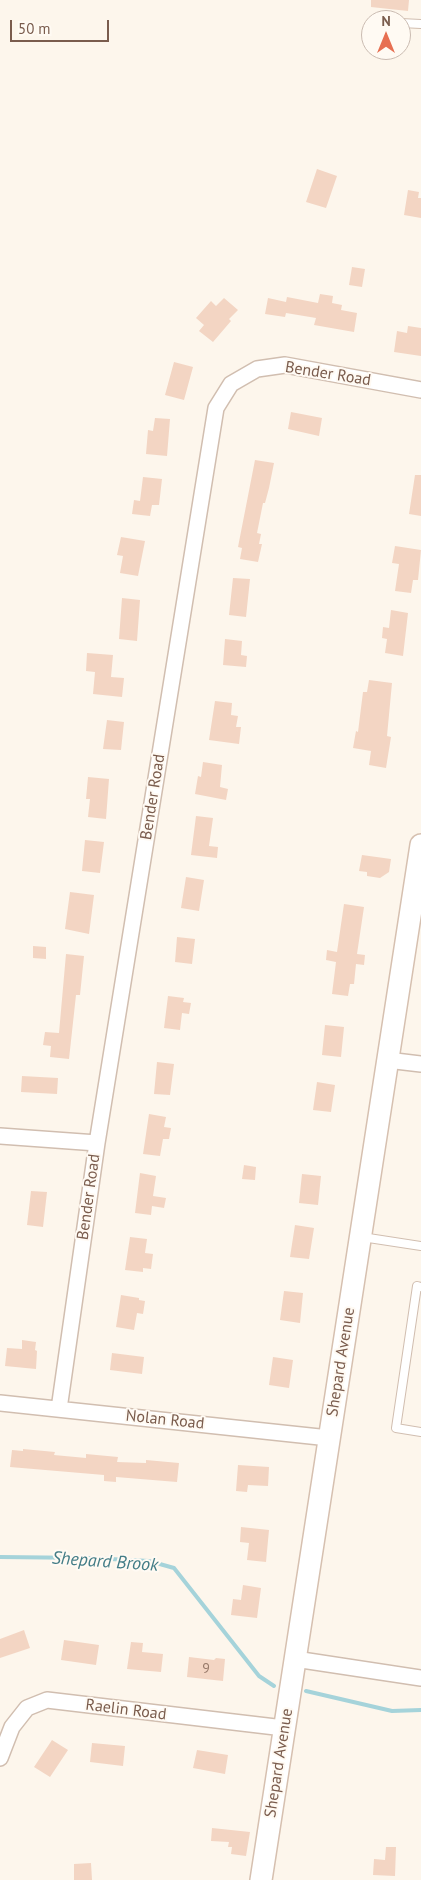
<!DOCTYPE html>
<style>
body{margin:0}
#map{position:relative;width:421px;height:1880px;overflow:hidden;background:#fdf6ec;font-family:"PT Sans",sans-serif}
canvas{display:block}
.north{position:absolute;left:361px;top:10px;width:50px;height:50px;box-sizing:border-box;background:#fffaf3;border:1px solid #cabbb1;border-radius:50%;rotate:0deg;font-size:14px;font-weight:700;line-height:20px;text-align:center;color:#7a5c4d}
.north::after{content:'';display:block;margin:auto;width:18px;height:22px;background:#e76f51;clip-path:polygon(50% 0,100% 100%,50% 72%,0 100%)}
.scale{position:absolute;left:10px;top:20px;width:99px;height:22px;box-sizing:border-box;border:2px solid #7a5c4d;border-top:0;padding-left:6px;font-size:15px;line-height:18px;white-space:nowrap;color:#7a5c4d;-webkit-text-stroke:4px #fffaf3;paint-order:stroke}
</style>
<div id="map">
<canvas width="421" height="1880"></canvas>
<div class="north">N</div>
<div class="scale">50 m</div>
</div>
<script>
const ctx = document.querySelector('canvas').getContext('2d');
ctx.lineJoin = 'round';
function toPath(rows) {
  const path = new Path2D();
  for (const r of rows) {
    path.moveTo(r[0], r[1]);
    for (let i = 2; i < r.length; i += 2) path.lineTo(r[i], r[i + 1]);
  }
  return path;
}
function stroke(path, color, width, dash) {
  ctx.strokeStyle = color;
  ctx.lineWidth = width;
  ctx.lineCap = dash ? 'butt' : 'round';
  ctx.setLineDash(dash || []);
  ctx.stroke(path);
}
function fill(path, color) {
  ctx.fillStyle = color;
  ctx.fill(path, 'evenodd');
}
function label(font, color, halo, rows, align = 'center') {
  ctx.font = font + ' "PT Sans",sans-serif';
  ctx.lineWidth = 4;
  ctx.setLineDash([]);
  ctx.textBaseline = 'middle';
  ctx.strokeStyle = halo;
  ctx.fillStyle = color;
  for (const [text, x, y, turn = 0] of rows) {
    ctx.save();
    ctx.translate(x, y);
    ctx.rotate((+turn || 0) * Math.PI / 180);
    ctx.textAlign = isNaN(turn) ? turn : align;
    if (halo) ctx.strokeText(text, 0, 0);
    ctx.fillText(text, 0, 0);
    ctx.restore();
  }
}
const stream = toPath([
 [0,1557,91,1558,149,1561,174,1568,259,1676,274,1686],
 [306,1691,392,1711,421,1710]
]);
const building = toPath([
 [371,0,409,0,408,11,371,7],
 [317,169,337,176,326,208,306,202],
 [408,190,419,192,418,198,421,198,421,218,404,215],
 [352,267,365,269,362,287,349,285],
 [320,294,333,296,332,303,342,305,341,310,357,313,354,332,314,325,316,318,286,313,285,317,265,314,268,298,286,302,287,297,318,303],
 [224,298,238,310,229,319,231,321,213,342,199,331,204,325,196,318,211,301,216,306],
 [408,326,421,328,421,356,394,352,397,331,407,333],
 [174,362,193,367,184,400,165,395],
 [291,412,322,418,319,436,288,429],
 [155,418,170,419,167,456,146,454,148,430,153,431],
 [255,460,274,463,269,488,265,503,263,503,257,533,261,534,259,544,262,544,258,562,240,559,242,548,238,547],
 [415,475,421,475,421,516,409,514],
 [143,477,162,479,159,505,152,505,150,516,132,514,134,500,140,501],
 [121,537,145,541,138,576,120,573,123,556,117,555],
 [395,546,421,550,418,580,413,580,411,593,395,591,399,564,392,563],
 [233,578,250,579,246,617,229,615],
 [122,598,140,600,137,641,119,639],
 [391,610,408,613,403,656,385,653,387,639,382,638,383,627,389,628],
 [225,639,242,641,241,655,247,656,246,667,223,665],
 [87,653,113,655,111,677,124,678,122,697,93,694,95,672,86,671],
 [369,680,392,683,387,736,391,737,386,768,369,765,371,751,353,748,356,731,358,732,363,692,367,692],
 [215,701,232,703,231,715,238,716,236,727,241,727,239,744,209,740],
 [107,720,124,722,121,750,103,749],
 [203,762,222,765,220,787,228,789,226,800,195,794,198,776,201,777],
 [88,777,109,779,106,819,88,817,90,799,86,799],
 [196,816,213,818,209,846,218,847,217,858,191,855],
 [85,840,104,842,100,873,82,871],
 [362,855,391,859,389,872,380,878,367,876,367,872,359,871],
 [186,877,204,880,199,911,181,908],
 [70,892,94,895,89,934,65,929],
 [344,904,364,907,357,954,365,955,364,965,356,964,354,984,350,984,348,996,332,994,336,962,326,960,327,950,337,952],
 [177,937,195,939,192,964,175,962],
 [33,946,46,947,46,959,33,958],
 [66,954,84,956,80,995,76,995,69,1059,50,1057,51,1046,43,1045,45,1032,59,1033],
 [168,996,184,998,183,1002,191,1003,189,1014,182,1013,180,1030,164,1028],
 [325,1025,344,1027,341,1057,322,1055],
 [157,1062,174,1064,170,1095,154,1094],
 [22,1076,58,1078,57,1094,21,1092],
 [317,1082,335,1085,331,1112,313,1110],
 [149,1114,166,1117,164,1127,171,1128,169,1139,163,1139,160,1156,143,1154],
 [244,1165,256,1167,255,1180,242,1179],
 [140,1173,156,1176,153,1196,166,1198,164,1208,152,1206,151,1215,135,1213],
 [302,1174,321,1176,318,1205,299,1203],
 [31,1191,47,1192,43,1227,27,1225],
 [295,1225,314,1228,309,1259,290,1257],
 [130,1237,147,1239,145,1253,153,1254,151,1269,143,1268,143,1272,125,1270],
 [284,1291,303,1293,300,1323,280,1320],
 [121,1295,139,1298,139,1300,145,1301,143,1314,137,1313,134,1330,116,1327],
 [22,1340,36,1342,35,1350,37,1351,36,1369,5,1366,7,1348,22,1349],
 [112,1353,144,1357,142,1374,110,1370],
 [273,1357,293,1360,289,1388,269,1385],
 [23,1449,55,1452,54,1455,86,1458,86,1454,118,1457,117,1462,146,1463,146,1460,179,1463,177,1482,116,1477,116,1482,104,1481,104,1475,10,1467,12,1450,23,1451],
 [238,1465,269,1467,268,1486,248,1485,247,1492,236,1491],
 [241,1527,269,1530,266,1562,247,1560,249,1543,240,1542],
 [243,1585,261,1588,257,1618,231,1615,233,1599,241,1600],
 [24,1630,30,1648,0,1658,0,1639],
 [64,1640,99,1645,96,1665,61,1660],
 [131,1642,143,1643,142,1652,163,1654,161,1672,127,1669],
 [189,1657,214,1660,216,1658,225,1659,223,1681,187,1677],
 [52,1740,68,1750,50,1777,34,1767],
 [92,1743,125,1746,123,1766,90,1762],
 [197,1750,228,1755,225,1774,193,1768],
 [212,1828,250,1832,246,1856,231,1854,232,1847,228,1847,229,1842,211,1841],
 [386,1847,396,1847,395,1876,373,1875,374,1859,385,1860],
 [91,1863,92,1880,74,1880,74,1864]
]);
const service = toPath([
 [401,23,421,24],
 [362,1237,421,1246],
 [421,1287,417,1286,396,1428,421,1432]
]);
const minor = toPath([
 [387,1060,421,1064],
 [0,1136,97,1143],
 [0,1403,329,1438],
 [59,1409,97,1143,216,408,231,384,257,369,285,365,421,390],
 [295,1659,421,1678],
 [0,1758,12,1727,27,1708,47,1700,284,1728]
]);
const secondary = toPath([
 [261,1880,421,845]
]);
const numberNames = [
 ["9",206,1669]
];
const streetNames = [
 ["Bender Road",328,374,9],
 ["Bender Road",153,797,-81],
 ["Bender Road",89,1197,-82],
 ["Shepard Avenue",341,1362,-81],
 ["Nolan Road",165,1420,6],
 ["Raelin Road",126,1710,7],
 ["Shepard Avenue",279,1763,-81]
];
const waterNames = [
 ["Shepard Brook",105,1562,4]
];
stroke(stream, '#a5d3da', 4);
fill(building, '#f3d5c3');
stroke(service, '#d1beb0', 10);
stroke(minor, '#d1beb0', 18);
stroke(secondary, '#d6c0b0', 24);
stroke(service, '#fff', 8);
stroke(minor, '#fff', 15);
stroke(secondary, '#fff', 21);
label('14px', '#987a6a', null, numberNames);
label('16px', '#7a5c4d', '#fffaf3', streetNames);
label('italic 18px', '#437c86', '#fffaf3', waterNames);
</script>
